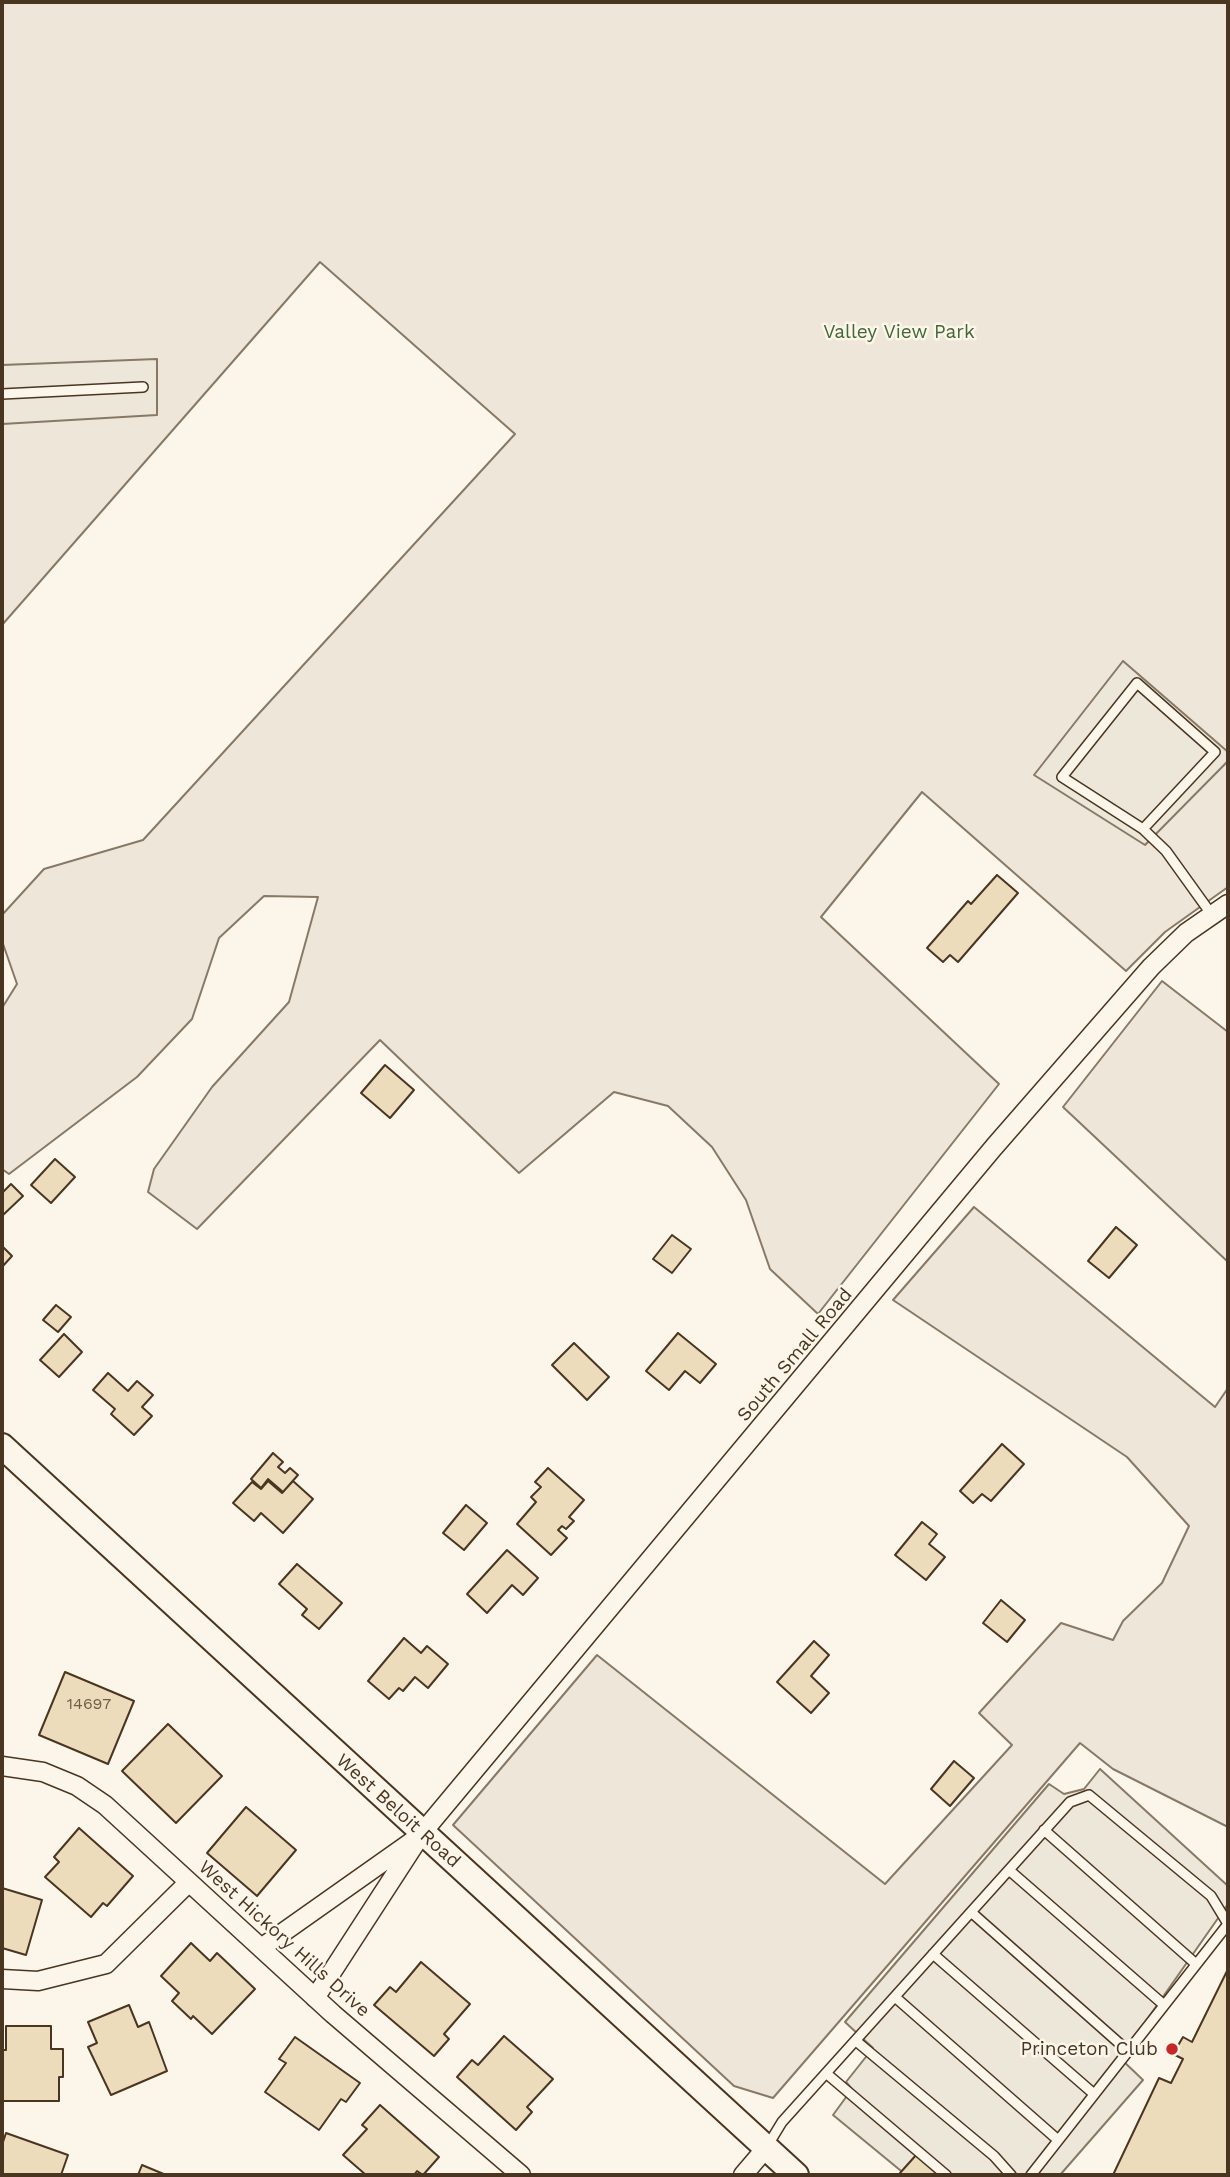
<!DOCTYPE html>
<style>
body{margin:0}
#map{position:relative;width:1230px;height:2177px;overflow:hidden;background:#fbf6e9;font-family:"Work Sans",sans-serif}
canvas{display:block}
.frame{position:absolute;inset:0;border:4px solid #4a3520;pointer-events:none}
</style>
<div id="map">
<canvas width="1230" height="2177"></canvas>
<div class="frame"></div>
</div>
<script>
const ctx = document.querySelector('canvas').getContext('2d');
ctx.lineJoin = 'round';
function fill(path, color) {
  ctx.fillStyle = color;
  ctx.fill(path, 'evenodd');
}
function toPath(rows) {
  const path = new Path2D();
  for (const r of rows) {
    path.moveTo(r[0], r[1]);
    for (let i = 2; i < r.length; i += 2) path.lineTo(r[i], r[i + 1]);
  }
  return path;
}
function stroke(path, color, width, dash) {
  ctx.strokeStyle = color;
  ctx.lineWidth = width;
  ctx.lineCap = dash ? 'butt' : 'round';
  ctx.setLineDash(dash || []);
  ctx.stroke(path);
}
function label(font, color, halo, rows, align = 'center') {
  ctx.font = font + ' "Work Sans",sans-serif';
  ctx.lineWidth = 5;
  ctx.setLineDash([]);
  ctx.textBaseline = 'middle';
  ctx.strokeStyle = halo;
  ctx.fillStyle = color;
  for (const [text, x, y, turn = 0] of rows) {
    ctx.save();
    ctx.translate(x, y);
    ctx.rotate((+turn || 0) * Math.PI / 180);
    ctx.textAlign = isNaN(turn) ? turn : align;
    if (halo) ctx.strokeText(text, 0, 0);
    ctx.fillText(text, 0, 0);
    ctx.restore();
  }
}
const green = toPath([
 [2,2,1228,2,1228,887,1165,932,1126,971,922,792,821,917,999,1084,818,1314,770,1269,746,1200,712,1147,668,1106,614,1092,519,1173,380,1040,197,1229,148,1192,154,1169,212,1087,289,1002,318,897,264,896,219,938,192,1019,137,1077,9,1174,2,1169,2,1008,17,984,2,941,2,915,44,869,143,840,515,434,320,262,2,625,2,2],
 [1162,981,1228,1032,1228,1262,1063,1107,1162,981],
 [974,1207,1215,1407,1228,1388,1228,1827,1113,1769,1080,1743,773,2098,734,2086,453,1825,597,1655,885,1884,1012,1745,979,1713,1061,1623,1113,1640,1123,1621,1162,1583,1189,1526,1127,1457,893,1300,974,1207]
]);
const parking = toPath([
 [157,359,157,415,2,424,2,365,157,359],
 [1123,661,1228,752,1228,761,1145,845,1034,775,1123,661],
 [1100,1769,1228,1886,1228,1904,1120,2058,1143,2080,1060,2175,906,2175,833,2115,852,2089,846,2082,873,2048,845,2022,1049,1784,1064,1794,1084,1789,1100,1769]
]);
const building = toPath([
 [997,875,1018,893,958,962,950,955,943,962,927,948,968,901,971,904,997,875],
 [385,1065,414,1090,390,1118,361,1093,385,1065],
 [55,1159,75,1177,51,1203,31,1185,55,1159],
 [11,1184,23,1196,2,1216,2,1193,11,1184],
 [1116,1227,1137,1245,1109,1278,1088,1261,1116,1227],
 [672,1235,691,1249,672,1273,653,1259,672,1235],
 [2,1246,12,1256,2,1267,2,1246],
 [56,1305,71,1317,58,1332,43,1320,56,1305],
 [678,1333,716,1364,700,1383,685,1371,669,1390,646,1371,678,1333],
 [64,1334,82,1352,59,1377,40,1360,64,1334],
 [574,1343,609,1377,587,1400,552,1365,574,1343],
 [108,1373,128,1391,137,1381,153,1395,142,1407,152,1416,134,1435,111,1414,115,1409,93,1390,108,1373],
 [1002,1444,1024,1464,991,1501,982,1494,973,1503,960,1491,1002,1444],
 [273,1453,283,1462,278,1467,285,1473,290,1468,298,1475,283,1492,268,1479,261,1488,251,1479,273,1453],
 [548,1468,584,1500,569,1517,574,1521,566,1529,562,1526,558,1530,567,1538,551,1555,517,1524,536,1502,531,1497,541,1487,535,1482,548,1468],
 [268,1481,282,1493,293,1481,313,1499,283,1533,261,1513,254,1521,233,1503,252,1482,261,1489,268,1481],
 [466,1505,487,1523,464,1550,443,1533,466,1505],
 [922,1522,937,1534,929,1544,945,1557,926,1580,895,1555,922,1522],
 [507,1550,538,1578,523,1595,512,1585,487,1613,467,1594,507,1550],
 [297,1564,342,1603,319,1629,302,1615,307,1609,279,1584,297,1564],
 [1001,1600,1025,1620,1007,1642,983,1623,1001,1600],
 [404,1638,421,1653,427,1646,448,1664,428,1688,415,1677,403,1691,399,1688,389,1699,368,1681,404,1638],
 [814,1641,829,1655,811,1676,829,1693,811,1713,777,1682,814,1641],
 [65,1672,134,1701,108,1764,39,1735,65,1672],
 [168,1724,222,1776,176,1823,122,1771,168,1724],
 [954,1761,974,1778,950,1806,931,1789,954,1761],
 [246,1807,296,1850,257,1896,207,1853,246,1807],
 [79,1828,133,1876,107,1906,103,1903,91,1917,45,1877,59,1862,54,1857,79,1828],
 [2,1888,42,1900,26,1955,2,1948,2,1888],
 [191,1943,210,1961,217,1953,255,1989,212,2034,193,2016,191,2019,172,2001,179,1993,161,1976,191,1943],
 [421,1962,470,2004,444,2034,449,2039,434,2056,374,2005,390,1987,396,1992,421,1962],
 [1228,1969,1228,2175,1113,2175,1159,2078,1171,2083,1183,2059,1173,2054,1183,2037,1192,2042,1228,1969],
 [129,2005,138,2027,149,2022,167,2071,111,2095,88,2047,97,2043,88,2022,129,2005],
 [6,2026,51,2026,51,2049,63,2049,63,2077,59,2077,59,2101,2,2101,2,2050,6,2050,6,2026],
 [504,2036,553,2079,527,2107,532,2112,516,2130,457,2077,472,2060,478,2065,504,2036],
 [295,2037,360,2083,346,2102,341,2099,319,2130,265,2092,286,2063,279,2059,295,2037],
 [380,2105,439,2157,423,2175,417,2171,414,2175,366,2175,343,2155,367,2129,362,2125,380,2105],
 [6,2133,68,2155,61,2175,2,2175,2,2145,6,2133],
 [917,2154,942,2175,902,2175,900,2173,917,2154],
 [142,2165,166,2175,138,2175,142,2165]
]);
const service = toPath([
 [2,394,143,387],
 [1143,829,1215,752,1137,683,1062,777,1143,829,1166,851,1212,915],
 [1044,1830,1196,1964],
 [1009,1870,1164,2005],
 [971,1912,1128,2051],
 [933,1954,1094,2094],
 [895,1997,1058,2140],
 [856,2041,994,2156,1011,2175],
 [827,2074,946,2175],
 [768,2145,782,2122,1070,1802,1089,1795,1211,1896,1228,1924,1031,2175]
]);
const minor = toPath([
 [2,1766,43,1772,77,1786,105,1805,333,2014,521,2175],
 [261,1948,414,1840],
 [2,1979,38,1981,106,1964,189,1882],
 [315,1998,422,1833,994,1147,1151,967,1186,933,1228,904],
 [743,2175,766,2148]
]);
const secondary = toPath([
 [2,1446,796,2175]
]);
const markers = [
 [1172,2049,7,"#c62828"]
];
const numberNames = [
 ["14697",89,1704]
];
const parkNames = [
 ["Valley View Park",899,332]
];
const streetNames = [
 ["South Small Road",795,1355,-50],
 ["West Beloit Road",398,1811,42],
 ["West Hickory Hills Drive",284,1939,42]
];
const poiNames = [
 ["Princeton Club",1158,2049]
];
fill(green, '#ede6d9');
stroke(green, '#887966', 2);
fill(parking, '#ede7d9');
stroke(parking, '#887966', 2);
fill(building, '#ecdcbc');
stroke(building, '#4a3520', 2);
stroke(service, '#4a3520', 12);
stroke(minor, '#4a3520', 21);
stroke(secondary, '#4a3520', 28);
stroke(service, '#fbf6e9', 9);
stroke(minor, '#fbf6e9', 18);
stroke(secondary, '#fbf6e9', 24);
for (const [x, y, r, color] of markers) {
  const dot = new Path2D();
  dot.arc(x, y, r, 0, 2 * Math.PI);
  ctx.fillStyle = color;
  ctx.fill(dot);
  stroke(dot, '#fbf6e9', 2.5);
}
label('16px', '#725f47', null, numberNames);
label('19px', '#436837', '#fbf6e9', parkNames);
label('19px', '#4a3520', '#fbf6e9', streetNames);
label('19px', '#4a3520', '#fbf6e9', poiNames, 'right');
</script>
